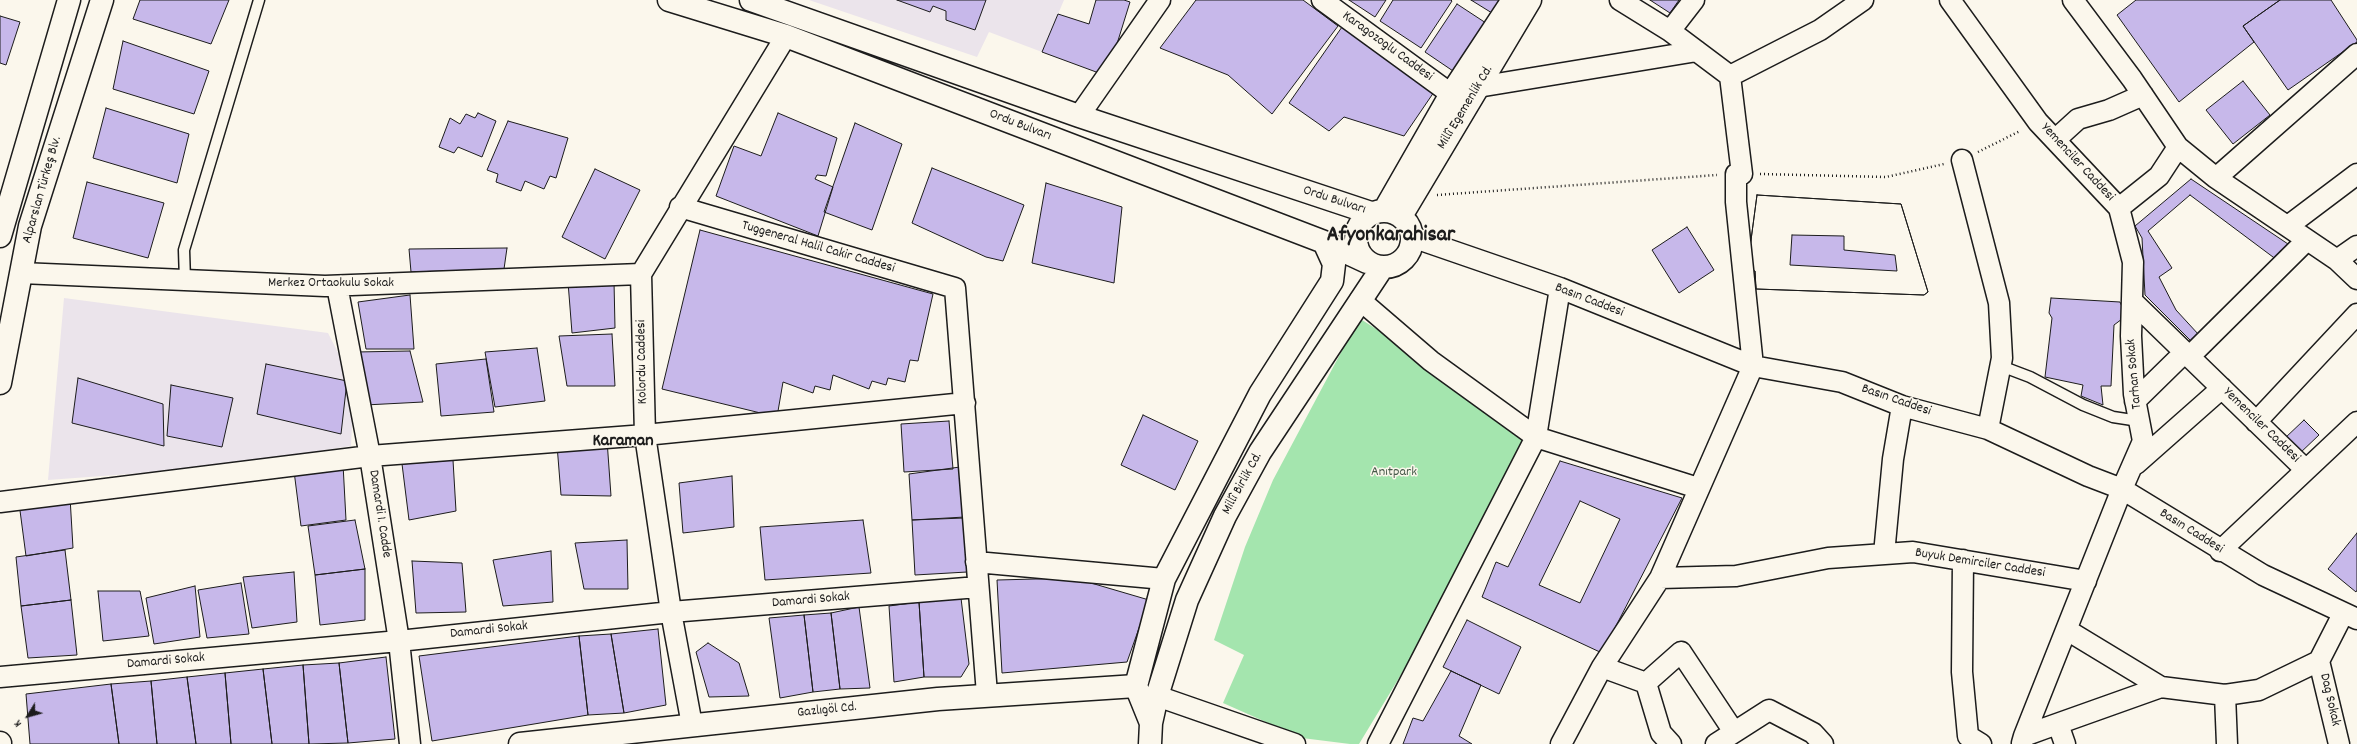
<!DOCTYPE html>
<meta charset="utf-8">
<style>
body{margin:0}
#map{position:relative;width:2357px;height:744px;overflow:hidden;background:#fbf7ec;font-family:Dekko,sans-serif}
canvas{display:block}
.north{position:absolute;left:8px;top:696px;width:40px;height:40px;-webkit-text-stroke:3px #fbf7ec;paint-order:stroke;rotate:233deg;font-size:11px;font-weight:700;line-height:16px;text-align:center;color:#1c1c1c}
.north::after{content:'';display:block;margin:auto;width:14px;height:18px;background:#1c1c1c;clip-path:polygon(50% 0,100% 100%,50% 72%,0 100%)}
</style>
<div id="map">
<canvas width="2357" height="744"></canvas>
<div class="north">K</div>
</div>
<script>
const ctx = document.querySelector('canvas').getContext('2d');
ctx.lineJoin = 'round';
function fill(path, color) {
  ctx.fillStyle = color;
  ctx.fill(path, 'evenodd');
}
function toPath(rows) {
  const path = new Path2D();
  for (const r of rows) {
    if (r.length === 3) {
      path.moveTo(r[0] + r[2], r[1]);
      path.arc(r[0], r[1], r[2], 0, 2 * Math.PI);
      continue;
    }
    path.moveTo(r[0], r[1]);
    for (let i = 2; i < r.length; i += 2) path.lineTo(r[i], r[i + 1]);
  }
  return path;
}
function stroke(path, color, width, dash) {
  ctx.strokeStyle = color;
  ctx.lineWidth = width;
  ctx.lineCap = dash ? 'butt' : 'round';
  ctx.setLineDash(dash || []);
  ctx.stroke(path);
}
function label(font, color, halo, rows, align = 'center') {
  ctx.font = font + ' Dekko,sans-serif';
  ctx.lineWidth = 3;
  ctx.setLineDash([]);
  ctx.textBaseline = 'middle';
  ctx.strokeStyle = halo;
  ctx.fillStyle = color;
  for (const [text, x, y, turn = 0] of rows) {
    ctx.save();
    ctx.translate(x, y);
    ctx.rotate((+turn || 0) * Math.PI / 180);
    ctx.textAlign = isNaN(turn) ? turn : align;
    if (halo) ctx.strokeText(text, 0, 0);
    ctx.fillText(text, 0, 0);
    ctx.restore();
  }
}
const built = toPath([
 [809,0,1064,0,1042,52,989,32,977,57],
 [64,298,328,333,349,374,353,406,351,446,210,468,48,480]
]);
const green = toPath([
 [1362,320,1389,337,1526,441,1442,604,1396,683,1359,744,1350,744,1302,738,1223,703,1244,655,1214,640,1245,547,1273,480,1354,328]
]);
const building = toPath([
 [140,0,229,0,211,44,133,19,140,0],
 [897,0,986,0,975,30,946,20,946,11,933,6,930,12,897,0],
 [1096,0,1124,0,1130,2,1107,76,1042,52,1058,14,1089,24,1096,0],
 [1196,0,1303,0,1338,26,1272,114,1228,75,1160,48,1196,0],
 [1349,0,1386,0,1375,17,1349,0],
 [1393,0,1451,0,1452,1,1421,48,1380,21,1393,0],
 [1471,0,1501,0,1492,13,1471,0],
 [1650,0,1679,0,1670,13,1650,0],
 [2280,0,2331,0,2357,40,2357,42,2288,90,2243,26,2280,0],
 [2280,0,2243,26,2254,42,2179,102,2117,15,2136,0,2280,0],
 [1457,4,1489,25,1456,73,1425,52,1457,4],
 [0,16,20,22,6,65,0,63,0,16],
 [1342,27,1434,92,1404,136,1344,117,1329,131,1289,103,1342,27],
 [123,41,209,71,194,114,113,89,123,41],
 [2243,81,2270,115,2233,144,2206,110,2243,81],
 [106,108,189,134,177,183,93,158,106,108],
 [478,113,496,121,482,157,458,147,454,153,439,147,450,118,460,124,466,114,475,118,478,113],
 [778,113,837,138,826,176,817,175,815,179,833,187,818,236,716,196,734,146,761,156,778,113],
 [508,121,568,138,556,178,550,176,544,189,525,181,521,191,496,182,498,174,487,170,508,121],
 [855,123,902,144,872,230,824,212,855,123],
 [932,168,1024,205,1003,261,986,257,912,223,932,168],
 [595,169,640,190,605,259,562,237,595,169],
 [2191,179,2291,246,2193,343,2145,295,2142,238,2135,226,2191,179],
 [87,182,164,203,148,258,73,238,87,182],
 [1046,183,1122,207,1114,283,1032,263,1046,183],
 [1757,195,1901,204,1928,292,1924,295,1756,289,1755,271,1747,270,1757,195],
 [1792,235,1844,236,1844,250,1895,255,1897,271,1790,265,1792,235],
 [1757,195,1901,204,1928,292,1924,295,1756,289,1755,271,1747,270,1757,195],
 [2190,195,2277,260,2199,335,2176,310,2159,277,2172,268,2148,231,2190,195],
 [1687,227,1714,270,1679,293,1652,250,1687,227],
 [700,230,933,294,918,361,910,360,905,382,888,378,886,385,872,381,869,389,833,375,830,390,815,386,813,393,783,382,777,417,662,389,700,230],
 [507,248,504,269,411,272,409,249,507,248],
 [614,281,615,328,572,333,568,282,614,281],
 [410,295,414,349,366,349,358,302,410,295],
 [2051,298,2120,302,2126,316,2114,325,2111,386,2101,386,2103,405,2081,396,2083,385,2045,377,2052,318,2049,313,2051,298],
 [612,334,615,386,567,386,559,336,612,334],
 [537,348,545,401,495,407,485,352,537,348],
 [410,351,423,402,365,405,356,352,410,351],
 [486,359,494,412,441,416,436,364,486,359],
 [266,364,347,381,341,434,257,414,266,364],
 [78,378,163,404,164,446,72,423,78,378],
 [171,385,233,398,222,447,167,436,171,385],
 [1143,415,1198,441,1175,490,1121,465,1143,415],
 [2304,420,2319,435,2299,454,2284,439,2304,420],
 [949,421,953,469,904,472,901,424,949,421],
 [607,440,611,496,561,495,557,445,607,440],
 [453,460,456,511,409,520,402,464,453,460],
 [1560,461,1682,498,1602,653,1482,597,1496,562,1508,567,1560,461],
 [1580,501,1620,519,1580,603,1539,585,1580,501],
 [343,464,346,520,301,526,294,471,343,464],
 [960,467,965,517,912,520,909,474,960,467],
 [732,476,734,527,683,533,679,483,732,476],
 [70,497,73,548,26,556,19,503,70,497],
 [964,518,967,572,915,575,912,520,964,518],
 [355,520,365,569,315,575,308,526,355,520],
 [863,520,871,573,765,580,760,527,863,520],
 [2357,533,2357,590,2356,592,2328,569,2357,533],
 [627,540,628,589,584,589,575,543,627,540],
 [65,550,71,600,21,606,16,557,65,550],
 [551,551,553,602,503,606,493,560,551,551],
 [412,561,462,563,466,612,416,613,412,561],
 [365,569,365,620,320,625,315,575,365,569],
 [294,572,297,622,252,628,243,577,294,572],
 [1074,578,1149,600,1127,662,1002,673,997,580,1074,578],
 [241,583,249,634,207,638,198,590,241,583],
 [195,586,200,637,154,644,146,598,195,586],
 [98,591,140,591,149,636,103,641,98,591],
 [961,598,969,664,961,677,924,677,919,602,961,598],
 [71,600,77,655,28,658,21,606,71,600],
 [919,602,924,677,894,682,889,606,919,602],
 [859,607,870,688,840,689,831,613,859,607],
 [831,613,840,689,813,692,804,615,831,613],
 [804,615,813,692,780,698,769,618,804,615],
 [1467,620,1521,647,1499,694,1443,667,1467,620],
 [658,629,666,705,624,713,611,634,658,629],
 [611,634,624,713,588,715,579,636,611,634],
 [579,636,588,715,432,741,419,656,579,636],
 [708,643,739,663,749,696,709,697,696,652,708,643],
 [386,657,395,739,348,743,339,663,386,657],
 [339,663,348,743,309,744,303,665,339,663],
 [303,665,309,744,272,744,263,669,303,665],
 [263,669,272,744,231,744,225,673,263,669],
 [1451,671,1481,685,1459,736,1472,744,1403,744,1413,718,1423,721,1451,671],
 [225,673,231,744,196,744,187,677,225,673],
 [187,677,196,744,157,744,151,681,187,677],
 [151,681,157,744,119,744,111,684,151,681],
 [111,684,119,744,30,744,26,694,111,684]
]);
const path = toPath([
 [1978,152,2020,131],
 [1760,174,1886,177,1944,164],
 [1437,195,1717,175]
]);
const lane = toPath([
 [185,281,184,250,259,0],
 [2001,366,2030,377,2083,405,2113,417,2139,421]
]);
const street = toPath([
 [1322,0,1451,94],
 [1620,0,1670,31,1730,76,1742,174],
 [1950,0,2038,122,2119,208,2133,262,2131,336,2134,394,2143,441,2122,489,2024,736],
 [2073,0,2132,79,2178,147,2216,178,2337,260,2357,279],
 [1670,31,1694,0],
 [1730,76,1820,30,1863,0],
 [1478,87,1697,51],
 [1079,116,1160,0],
 [2056,139,2078,119,2109,110,2143,95],
 [1962,160,1999,303,2002,358,1988,429],
 [2216,178,2357,54],
 [680,207,955,288,987,694],
 [2119,208,2159,176,2178,147],
 [2288,226,2357,174],
 [1412,237,1560,288,1753,366,1842,382,1902,406,1988,429,2088,476,2122,489,2263,575,2357,619],
 [2337,260,2357,246],
 [21,273,325,286,641,274],
 [337,286,370,456,399,641,410,744],
 [1360,300,1431,361,1536,437,1698,488],
 [2132,301,2306,470],
 [2189,357,2307,240],
 [2135,401,2185,352],
 [2256,422,2357,314],
 [2136,464,2222,388],
 [0,502,370,456,645,435,965,403],
 [2220,551,2357,422],
 [1884,554,1893,459,1902,406],
 [1963,560,1962,672,1968,736,1981,744],
 [976,562,1164,579],
 [1660,578,1736,576,1828,558,1913,552,2086,581],
 [2067,630,2161,687,2225,695,2259,690,2319,661],
 [1602,667,1646,683,1661,733,1671,744],
 [0,677,399,641,671,612,978,587],
 [1646,683,1681,652,1734,732],
 [2225,695,2227,744],
 [1157,696,1295,744],
 [2058,724,2065,744],
 [692,725,671,612,645,435,641,274,786,36],
 [2022,743,2024,736,2043,729,2161,687],
 [1378,744,1536,437,1560,288],
 [1561,744,1602,667,1660,578,1753,366,1736,202,1736,174],
 [1716,744,1769,710,1813,733,1823,744],
 [2339,744,2319,661,2343,614]
]);
const secondary = toPath([
 [0,236,69,0],
 [0,383,30,226,102,0],
 [0,743,0,744],
 [520,744,938,699,1136,686]
]);
const primary = toPath([
 [669,0,786,36,1324,242,1367,262],
 [751,0,1079,116,1371,213],
 [1384,239,28],
 [1384,211,1451,94,1513,0],
 [1401,216,1530,0],
 [1151,723,1136,686,1164,579,1260,394,1332,281,1334,264,1324,242],
 [1150,744,1151,723,1157,696,1187,600,1225,516,1260,452,1382,268]
]);
const streetNames = [
 ["Karagozoglu Caddesi",1387,47,36],
 ["Millî Egemenlik Cd.",1466,108,-59],
 ["Ordu Bulvarı",1020,126,21],
 ["Yemenciler Caddesi",2077,163,47],
 ["Alparslan Türkeş Blv.",43,190,-74],
 ["Ordu Bulvarı",1334,201,18],
 ["Tuggeneral Halil Cakir Caddesi",818,248,16],
 ["Merkez Ortaokulu Sokak",331,284],
 ["Basın Caddesi",1589,301,21],
 ["Kolordu Caddesi",643,362,-91],
 ["Tarhan Sokak",2135,374,-95],
 ["Basın Caddesi",1896,401,19],
 ["Yemenciler Caddesi",2261,426,44],
 ["Millî Birlik Cd.",1243,484,-61],
 ["Damardi 1. Cadde",379,514,81],
 ["Basın Caddesi",2191,532,32],
 ["Buyuk Demirciler Caddesi",1980,564,9],
 ["Damardi Sokak",811,601,-5],
 ["Damardi Sokak",489,631,-6],
 ["Damardi Sokak",166,662,-5],
 ["Dag Sokak",2329,700,77],
 ["Gazlıgöl Cd.",827,711,-6]
];
const parkNames = [
 ["Anıtpark",1394,473]
];
const districtNames = [
 ["Karaman",623,443]
];
const townNames = [
 ["Afyonkarahisar",1391,237]
];
fill(built, '#ebe4eb');
fill(green, '#a4e5ae');
fill(building, '#c7b8ea');
stroke(building, '#1c1c1c', 1);
stroke(lane, '#1c1c1c', 13);
stroke(street, '#1c1c1c', 23);
stroke(secondary, '#1c1c1c', 25);
stroke(primary, '#1c1c1c', 25);
stroke(path, '#1c1c1c', 2.5, [1, 3]);
stroke(lane, '#fbf7ec', 10);
stroke(street, '#fbf7ec', 20);
stroke(secondary, '#fbf7ec', 22);
stroke(primary, '#fbf7ec', 22);
label('14px', '#1c1c1c', '#fbf7ec', streetNames);
label('14px', '#455848', '#fbf7ec', parkNames);
label('bold 18px', '#1c1c1c', '#fbf7ec', districtNames);
label('bold 22px', '#1c1c1c', '#fbf7ec', townNames);
</script>
